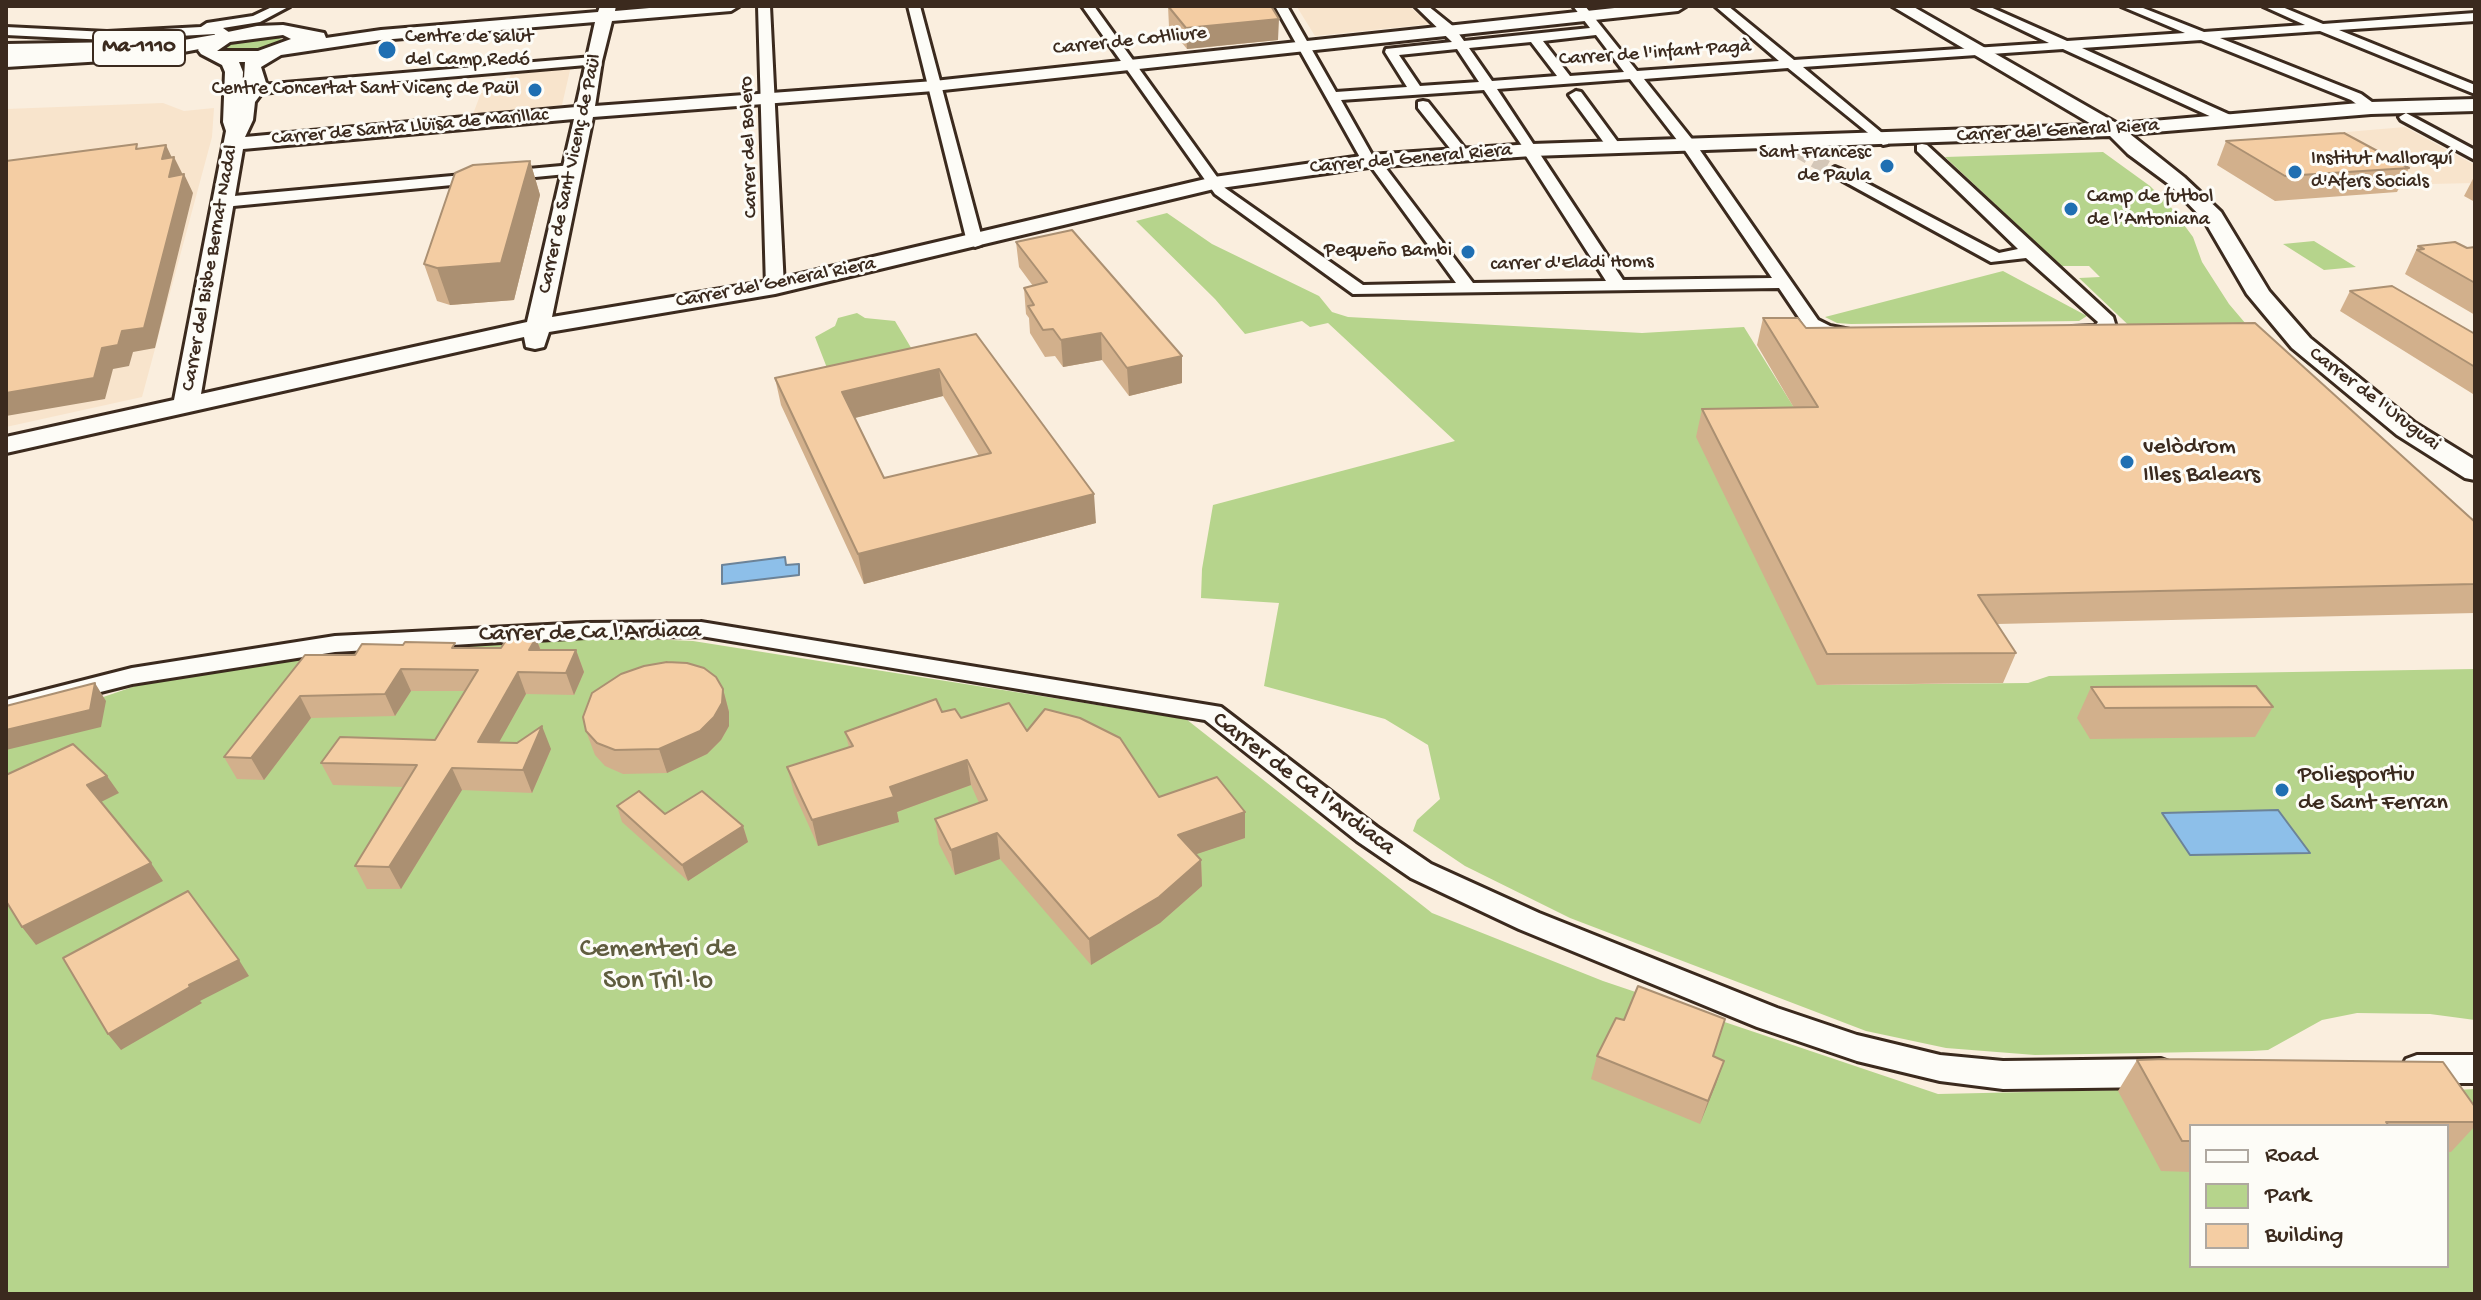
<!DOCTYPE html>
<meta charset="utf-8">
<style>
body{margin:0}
#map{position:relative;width:2481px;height:1300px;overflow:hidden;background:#faeede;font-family:"Gochi Hand",sans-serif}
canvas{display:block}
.frame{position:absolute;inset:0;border:8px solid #3b2a1e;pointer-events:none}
.legend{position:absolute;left:2189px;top:1124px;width:260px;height:144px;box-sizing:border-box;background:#fdfcf7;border:2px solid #afa8a0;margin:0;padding:10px 14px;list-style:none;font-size:24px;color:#3b2a1e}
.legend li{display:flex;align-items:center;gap:16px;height:40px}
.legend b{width:40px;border:2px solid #afa8a0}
</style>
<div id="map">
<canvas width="2481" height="1300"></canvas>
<div class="frame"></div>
<ul class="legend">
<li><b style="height:10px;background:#fdfcf7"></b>Road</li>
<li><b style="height:22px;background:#b6d48c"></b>Park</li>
<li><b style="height:22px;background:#f4cda3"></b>Building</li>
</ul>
</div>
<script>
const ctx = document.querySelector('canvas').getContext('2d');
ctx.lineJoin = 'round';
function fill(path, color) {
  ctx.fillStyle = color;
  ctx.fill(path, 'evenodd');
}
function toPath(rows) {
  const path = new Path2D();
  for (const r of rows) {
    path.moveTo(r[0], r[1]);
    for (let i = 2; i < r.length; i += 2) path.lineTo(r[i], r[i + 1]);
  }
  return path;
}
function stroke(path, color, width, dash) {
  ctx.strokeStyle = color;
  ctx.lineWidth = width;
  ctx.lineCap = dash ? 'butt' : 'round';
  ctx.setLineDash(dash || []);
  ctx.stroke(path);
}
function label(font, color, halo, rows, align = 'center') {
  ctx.font = font + ' "Gochi Hand",sans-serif';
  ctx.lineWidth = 6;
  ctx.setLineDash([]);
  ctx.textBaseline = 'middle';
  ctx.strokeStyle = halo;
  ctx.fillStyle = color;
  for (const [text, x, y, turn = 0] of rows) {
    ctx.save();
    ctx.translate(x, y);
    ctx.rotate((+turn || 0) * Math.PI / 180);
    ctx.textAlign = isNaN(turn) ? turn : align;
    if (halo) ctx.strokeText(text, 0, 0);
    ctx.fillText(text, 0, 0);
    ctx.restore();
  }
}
const built = toPath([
 [1409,6,1431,24,1315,36,1297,7],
 [571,66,562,105,473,114,481,93,505,91,512,71],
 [163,103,184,111,214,108,212,137,142,397,6,427,6,109],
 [2405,127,2475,165,2475,183,2431,184,2335,133]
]);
const green = toPath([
 [275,36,283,40,270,48,253,52,229,52,224,48,231,42],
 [2103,152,2150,186,2170,206,2193,237,2202,262,2229,304,2257,337,2141,337,2079,278,2100,277,2089,266,2061,266,1945,157],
 [1167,213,1212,244,1319,296,1332,312,1348,317,1642,333,1744,327,1811,435,1817,685,2028,683,2049,676,2475,669,2475,1020,2430,1014,2357,1013,2322,1020,2268,1050,2252,1051,2035,1055,1946,1048,1866,1031,1570,918,1465,866,1413,831,1417,820,1440,799,1428,745,1385,719,1264,686,1279,603,1201,598,1202,569,1213,505,1455,441,1328,323,1310,327,1302,321,1245,334,1215,299,1136,221],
 [2314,241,2356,267,2324,270,2283,244],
 [2003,271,2087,316,2079,321,1851,324,1837,323,1825,317],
 [857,313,865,318,895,321,913,351,827,368,815,337,835,326,838,318],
 [624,638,693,641,1186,719,1432,913,1603,981,1938,1094,2118,1090,2417,1092,2475,1089,2475,1294,6,1294,6,714,74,707,150,681,330,651,454,643],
 [2191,1126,2447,1126,2447,1266,2191,1266]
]);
const water = toPath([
 [785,557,786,565,799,564,799,575,722,584,722,565,785,557],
 [2278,810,2310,853,2190,855,2162,813,2278,810]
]);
const streetTunnel = toPath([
 [1796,150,1835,172]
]);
const street = toPath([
 [274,6,290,6,260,22,223,28,230,33,219,44,213,40,215,34,107,40,6,35,6,27,107,32,201,27,207,23,253,16,274,6],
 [758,6,770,6,784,287,775,292,766,287,758,6],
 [908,6,920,6,983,242,981,245,975,247,967,242,908,6],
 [1082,6,1094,6,1225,188,1363,285,1456,283,1370,165,1362,161,1275,6,1287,6,1336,92,1407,87,1385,52,1386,49,1452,42,1415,6,1428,6,1454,27,1464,41,1590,28,1573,6,1585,6,1637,71,1779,61,1715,6,1728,6,1794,60,2049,43,1972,6,1988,6,2067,41,2185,33,2121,6,2138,6,2204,32,2305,25,2263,6,2280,6,2323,24,2475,13,2475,21,2339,30,2475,85,2475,94,2320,31,2220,38,2361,94,2376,105,2376,111,2366,111,2351,100,2201,40,2082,48,2237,118,2237,124,2227,124,2063,49,1803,67,1888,138,1888,144,1883,145,1788,68,1644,79,1695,143,1818,320,1830,326,1855,331,1858,335,1849,340,1819,335,1806,328,1779,288,1353,294,1215,194,1082,6],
 [1596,35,1624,72,1570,76,1543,41,1596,35],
 [1531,42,1557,76,1492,81,1469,48,1531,42],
 [1457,49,1479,82,1420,86,1399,55,1457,49],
 [1630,79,1684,149,1772,278,1623,280,1497,89,1630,79],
 [1484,90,1527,153,1526,156,1606,281,1473,283,1382,163,1376,162,1341,100,1484,90],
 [593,57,600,61,598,64,237,95,230,91,237,87,593,57],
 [1576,91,1581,92,1620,145,1620,151,1610,151,1569,95,1576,91],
 [1423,101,1428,102,1466,150,1466,156,1456,156,1418,108,1418,102,1423,101],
 [2406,113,2475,150,2475,160,2401,120,2399,117,2406,113],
 [1922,144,1927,145,2113,317,2116,327,2113,331,2098,336,2072,335,2069,331,2072,327,2095,326,2098,322,2026,258,1991,262,1827,172,1835,167,1840,169,1999,253,2018,249,1917,151,1917,145,1922,144],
 [572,165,577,167,577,173,223,207,215,202,223,197,572,165],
 [701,622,1221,707,1377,827,1431,864,1539,913,1777,1008,1857,1035,1940,1055,2003,1061,2161,1059,2172,1063,2177,1073,2172,1083,2161,1087,2003,1089,1940,1081,1857,1061,1757,1027,1519,929,1411,878,1357,841,1205,720,701,636,586,637,335,652,132,684,6,716,6,700,132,668,335,636,586,623,701,622],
 [2417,1055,2475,1055,2475,1083,2417,1083,2406,1079,2401,1069,2406,1059,2417,1055]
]);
const secondary = toPath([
 [600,6,616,6,615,11,672,6,739,6,731,11,612,21,602,61,595,106,934,81,1633,6,1686,6,1678,11,934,91,593,117,552,317,775,280,1214,177,1369,155,1532,144,2093,125,1892,6,1912,6,2118,124,2371,102,2475,99,2475,111,2371,114,2130,134,2184,177,2221,212,2269,291,2310,338,2415,423,2475,460,2475,480,2465,478,2397,435,2292,348,2247,294,2204,220,2170,185,2128,154,2110,136,1532,156,1369,167,1214,189,775,294,549,332,544,347,535,349,526,347,524,337,6,453,6,437,174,400,226,131,223,122,225,72,222,65,201,54,198,50,201,46,218,34,257,26,283,25,324,33,326,38,381,30,598,12,600,6],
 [595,22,576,107,245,137,253,120,255,102,267,86,261,67,281,55,381,40,595,22],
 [283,35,291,39,258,51,217,51,230,42,283,35],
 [239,62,245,62,244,78,249,86,242,94,243,72,239,62],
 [574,119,527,322,201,394,243,149,574,119]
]);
const primary = toPath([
 [219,34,226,36,229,40,226,44,178,53,6,56,6,44,178,41,219,34]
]);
const highway = toPath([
 [129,47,137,49,140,54,137,59,6,67,6,53,129,47]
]);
const wall = toPath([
 [1168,6,1278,40,1187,49,1169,27],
 [2226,141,2409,168,2397,192,2275,201,2217,165],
 [530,161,540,195,514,300,450,305,437,301,424,264],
 [2475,175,2475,202,2464,196],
 [1016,242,1182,383,1129,396,1102,360,1063,367,1055,356,1045,357,1030,333,1029,318,1026,314,1024,288,1033,286,1019,267],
 [2418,246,2467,248,2475,247,2475,315,2405,274],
 [2350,291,2475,334,2475,393,2473,394,2340,311],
 [1763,318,1806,328,2475,522,2475,613,1997,624,2016,653,2003,683,1817,685,1696,437,1702,409,1794,408,1757,345],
 [976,334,1096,523,864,584,781,405,775,378],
 [943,396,979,456,884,478,854,418],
 [536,638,541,650,576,650,584,672,574,695,526,694,499,742,551,749,532,793,462,790,401,889,367,889,355,866,404,787,333,785,321,763,435,740,465,691,411,691,395,716,311,718,264,780,237,779,224,757,305,655,355,655,501,648],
 [2091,687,2273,707,2255,737,2090,739,2077,718],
 [723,689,729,712,729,726,721,740,707,754,667,773,623,774,605,766,595,755,586,731],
 [942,712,961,718,1027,731,1159,797,1245,812,1245,838,1196,854,1201,860,1202,886,1160,923,1091,965,1000,859,955,875,939,844,935,819,979,803,971,785,897,812,899,822,818,846,794,793,787,767,849,747,845,732],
 [617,806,743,826,748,842,688,881,622,822],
 [1597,1056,1713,1056,1724,1061,1700,1124,1591,1079],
 [2137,1060,2475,1107,2475,1126,2451,1152,2447,1152,2447,1126,2191,1126,2191,1172,2161,1171,2118,1091]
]);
const shadedWall = toPath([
 [1279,19,1278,40,1187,49,1186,28],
 [166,145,173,160,174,157,183,175,169,177,162,159],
 [530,161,540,195,514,300,450,305,437,268],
 [184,174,193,193,155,348,133,352,129,366,113,369,105,399,6,416,6,393,102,348,122,331],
 [1101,333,1102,360,1063,367,1061,340],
 [1182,356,1182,383,1129,396,1127,368],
 [939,369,943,396,847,420,842,392],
 [1094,494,1096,523,864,584,858,554],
 [536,638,544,660,529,650],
 [576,650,584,672,574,695,566,673],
 [401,669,411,691,395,716,385,694],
 [518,672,526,694,487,764,478,742],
 [95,683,106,701,101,727,6,750,6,730],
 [723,689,729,712,729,726,721,740,707,754,667,773,659,749],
 [300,696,311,718,264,780,251,758],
 [542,726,551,749,532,793,523,770],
 [967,760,971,785,897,812,899,822,818,846,812,820,890,787],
 [452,768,462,790,401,889,389,867],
 [107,776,119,793,99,803,87,785],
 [1245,812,1245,838,1179,860,1178,835],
 [743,826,748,842,688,881,682,865],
 [997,833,1000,859,955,875,951,850],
 [1201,860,1202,886,1160,923,1091,965,1089,939],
 [151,863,163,881,36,945,22,927],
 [239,960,249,976,200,1001,202,1003,121,1050,108,1034,189,985],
 [1724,1061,1716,1084,1700,1124,1708,1101]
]);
const building = toPath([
 [1168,6,1271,6,1279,19,1186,28,1168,6],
 [2344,133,2409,168,2285,176,2226,141,2344,133],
 [137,144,136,149,166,145,162,159,174,157,169,177,184,174,144,328,122,331,118,345,102,348,94,378,6,393,6,161,137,144],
 [530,161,501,263,437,268,424,264,455,173,473,165,530,161],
 [1072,230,1182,356,1127,368,1101,333,1061,340,1053,329,1043,330,1028,306,1034,305,1024,288,1047,282,1016,242,1072,230],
 [2455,242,2467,248,2475,247,2475,283,2417,250,2424,249,2418,246,2455,242],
 [2392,286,2475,334,2475,367,2350,291,2392,286],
 [1763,318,1798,318,1806,328,2255,323,2475,522,2475,584,1978,595,2016,653,1827,654,1702,409,1818,407,1763,318],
 [976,334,1094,494,858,554,775,378,976,334],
 [939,369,991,453,884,478,842,392,939,369],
 [508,637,536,638,529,650,576,650,566,673,518,672,478,742,517,743,542,726,523,770,452,768,389,867,355,866,417,765,321,763,340,737,435,740,478,670,401,669,385,694,300,696,251,758,224,757,305,655,355,655,362,644,403,645,405,642,455,643,452,648,501,648,508,637],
 [667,662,687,663,704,668,716,677,723,689,722,703,714,717,700,731,659,749,615,750,597,743,586,731,583,717,592,693,621,674,644,666,667,662],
 [95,683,90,710,6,730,6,706,95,683],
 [2256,686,2273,707,2105,708,2091,687,2256,686],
 [936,699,942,712,955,709,961,718,1009,703,1027,731,1045,709,1080,718,1120,738,1159,797,1217,777,1245,812,1178,835,1201,860,1159,897,1089,939,997,833,951,850,935,819,987,800,967,760,890,787,894,797,812,820,787,767,853,746,845,732,936,699],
 [73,744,107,776,87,785,151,863,22,927,6,901,6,775,73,744],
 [639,791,665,814,702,791,743,826,682,865,617,806,639,791],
 [188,891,239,960,189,985,190,987,108,1034,63,958,188,891],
 [1638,986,1725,1019,1713,1056,1724,1061,1708,1101,1597,1056,1616,1018,1624,1020,1638,986],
 [2165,1059,2443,1062,2475,1107,2475,1113,2474,1113,2475,1122,2386,1122,2389,1126,2191,1126,2191,1141,2182,1141,2137,1060,2165,1059]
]);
const markers = [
 [387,50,10,"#1f6fb2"],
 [535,90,8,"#1f6fb2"],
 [1887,166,8,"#1f6fb2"],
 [2295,172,8,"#1f6fb2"],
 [2071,209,8,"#1f6fb2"],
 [1468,252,8,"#1f6fb2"],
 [2127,462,8,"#1f6fb2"],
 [2282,790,8,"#1f6fb2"]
];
const farPoinames = [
 ["Centre de salut",405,38],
 ["del Camp Redó",405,61],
 ["Centre Concertat Sant Vicenç de Paül",519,90,"right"],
 ["Sant Francesc",1871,154,"right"],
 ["de Paula",1871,177,"right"],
 ["Institut Mallorquí",2311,160],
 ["d'Afers Socials",2311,183],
 ["Camp de futbol",2087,198],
 ["de l’Antoniana",2087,221],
 ["Pequeño Bambi",1452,252,"right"]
];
const farStreetnames = [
 ["Carrer de Cotlliure",1130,42,-6],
 ["Carrer de l'infant Pagà",1655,54,-4],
 ["Carrer de Santa Lluïsa de Marillac",410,128,-5],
 ["Carrer del General Riera",2058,132,-3],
 ["Carrer del Bolero",750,147,-92],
 ["Carrer del General Riera",1411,160,-5],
 ["Carrer de Sant Vicenç de Paül",571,174,-78],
 ["carrer d'Eladi Homs",1572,264,-1],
 ["Carrer del Bisbe Bernat Nadal",211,268,-80],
 ["Carrer del General Riera",776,284,-11],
 ["Carrer de l'Uruguai",2374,400,37]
];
const shields = [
 [139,48,92]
];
const shieldNames = [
 ["Ma-1110",139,48]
];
const poiNames = [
 ["velòdrom",2143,448],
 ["Illes Balears",2143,476],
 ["Poliesportiu",2298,776],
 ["de Sant Ferran",2298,804]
];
const streetNames = [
 ["Carrer de Ca l'Ardiaca",590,634,-1],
 ["Carrer de Ca l'Ardiaca",1303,785,37]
];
const nearParknames = [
 ["Cementeri de",658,951],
 ["Son Tril·lo",658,983]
];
fill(built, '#f8e4cc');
fill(green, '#b6d48c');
fill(water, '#8dbfe9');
stroke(water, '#6c8398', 2);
stroke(streetTunnel, '#d4c7b8', 14, [14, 7]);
stroke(street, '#3b2a1e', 6);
stroke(secondary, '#3b2a1e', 6);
stroke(primary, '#3b2a1e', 6);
stroke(highway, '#3b2a1e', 6);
fill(street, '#fdfcf7');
fill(secondary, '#fdfcf7');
fill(primary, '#fdfcf7');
fill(highway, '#fdfcf7');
fill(wall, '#d2b08c');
fill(shadedWall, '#ab9072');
fill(building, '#f4cda3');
stroke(building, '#ab9072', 2);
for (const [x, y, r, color] of markers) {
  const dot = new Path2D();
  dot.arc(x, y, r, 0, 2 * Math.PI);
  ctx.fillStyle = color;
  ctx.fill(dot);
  stroke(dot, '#fdfcf7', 3);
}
label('20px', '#3b2a1e', '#fdfcf7', farPoinames, 'left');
label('20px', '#3b2a1e', '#fdfcf7', farStreetnames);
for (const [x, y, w] of shields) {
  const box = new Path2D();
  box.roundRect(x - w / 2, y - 18, w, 36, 6);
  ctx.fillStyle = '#fdfcf7';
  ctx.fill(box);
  stroke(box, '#3b2a1e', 2);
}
label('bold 22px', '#3b2a1e', null, shieldNames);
label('24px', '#3b2a1e', '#fdfcf7', poiNames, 'left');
label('24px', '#3b2a1e', '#fdfcf7', streetNames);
label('28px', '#605d3f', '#fdfcf7', nearParknames);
</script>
